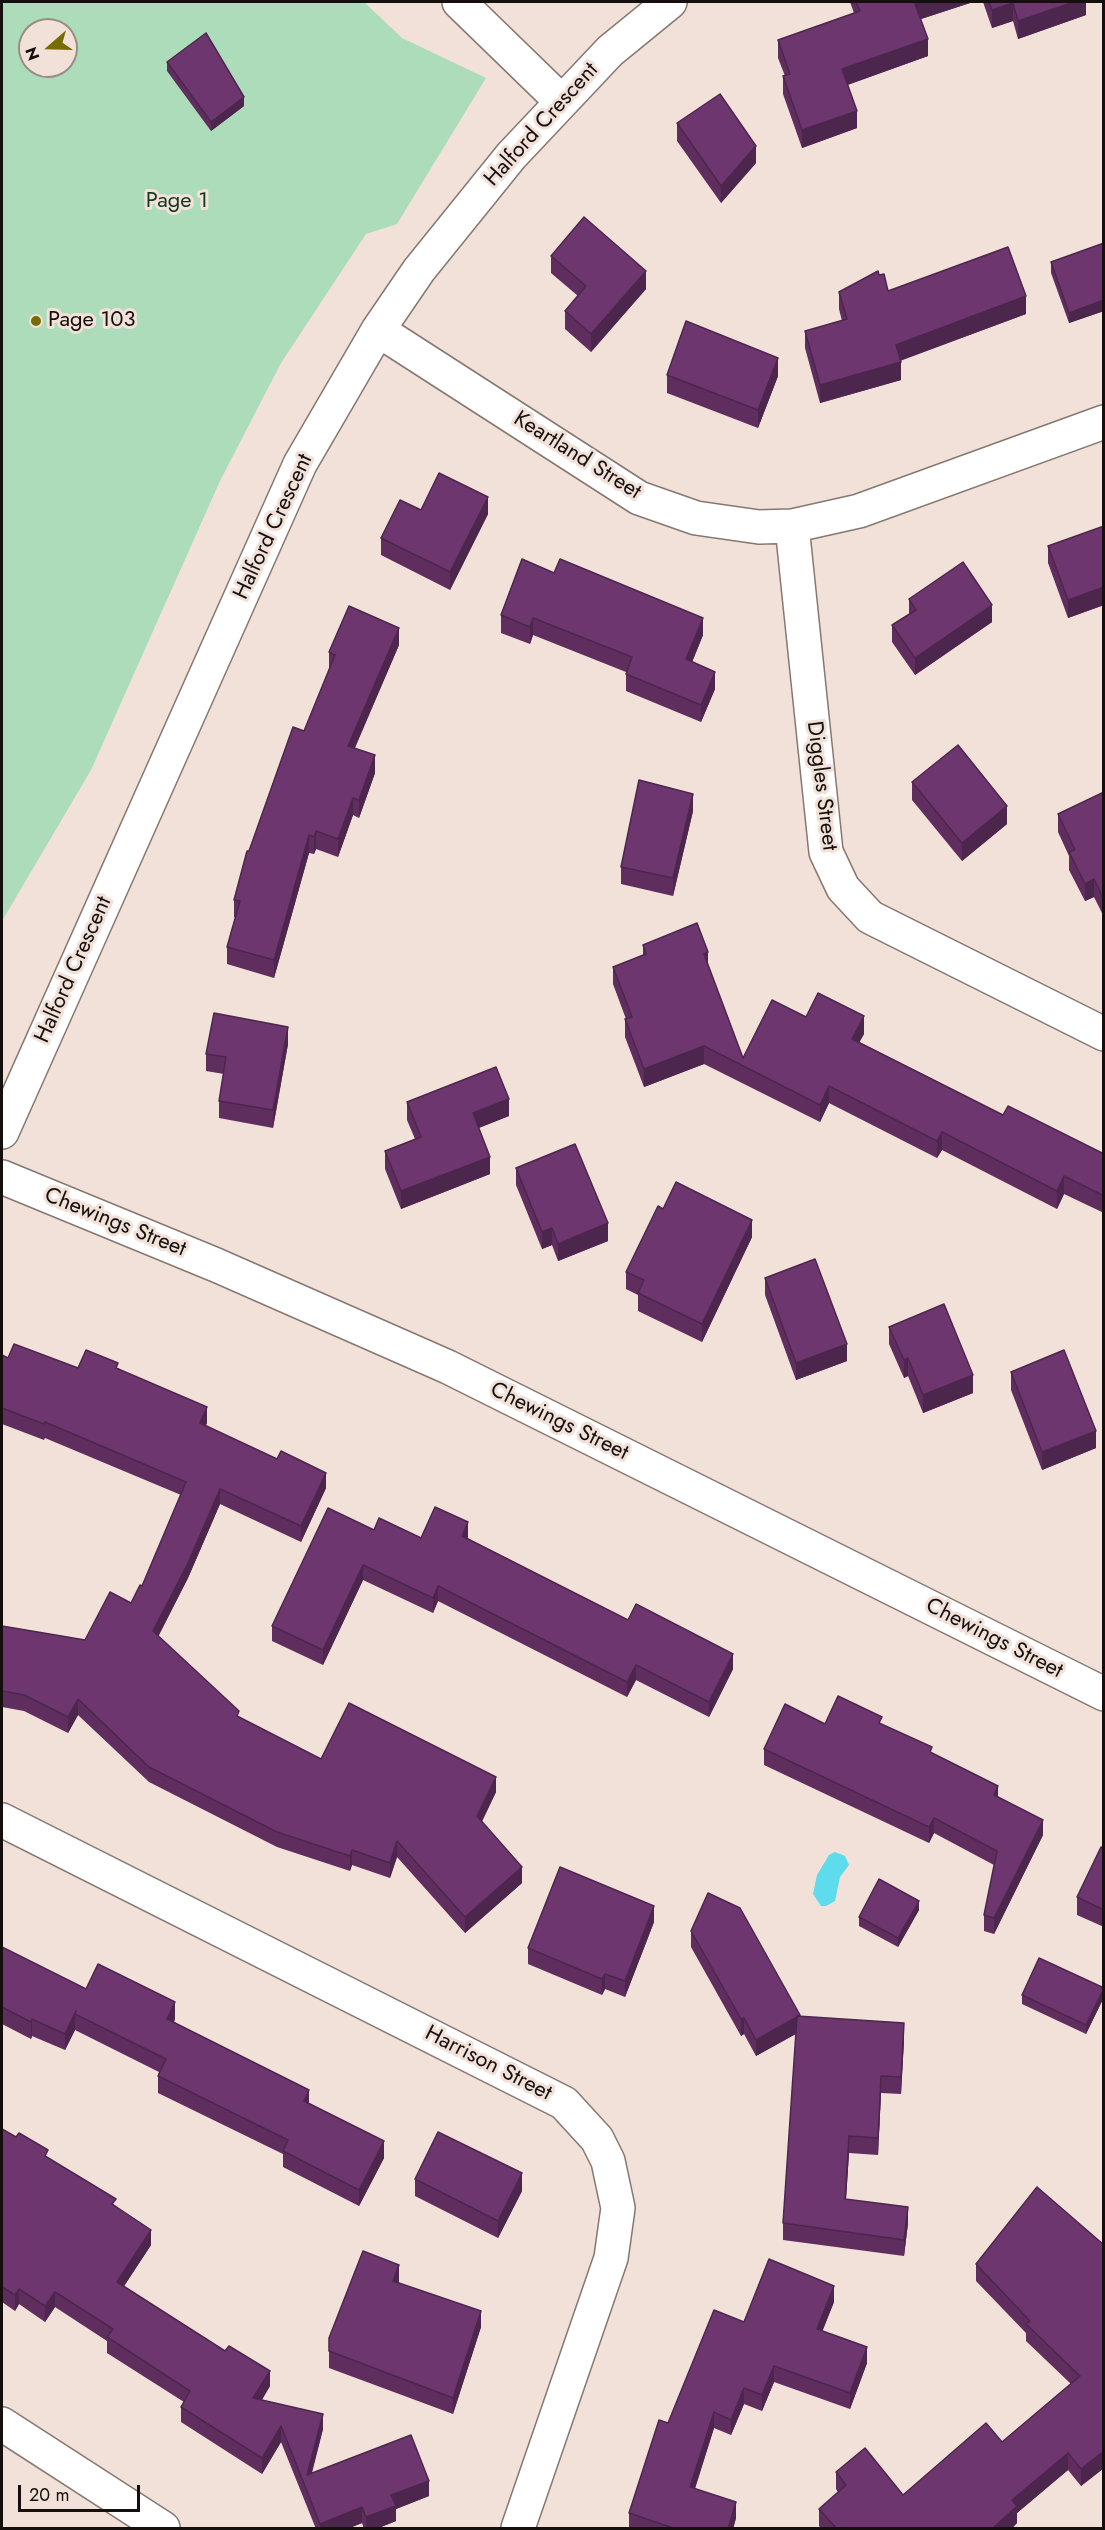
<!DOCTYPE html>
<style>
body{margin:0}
#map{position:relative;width:1105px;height:2530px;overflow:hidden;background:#f1e1d9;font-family:Jost,sans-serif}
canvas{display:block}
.frame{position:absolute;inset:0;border:3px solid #15100e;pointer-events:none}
.north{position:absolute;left:18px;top:18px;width:60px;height:60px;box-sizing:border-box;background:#f1e1d9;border:2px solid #998d88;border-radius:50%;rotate:250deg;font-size:16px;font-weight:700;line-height:24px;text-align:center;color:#15100e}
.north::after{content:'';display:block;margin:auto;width:21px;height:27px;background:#776b03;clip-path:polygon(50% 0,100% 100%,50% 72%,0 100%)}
.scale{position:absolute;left:18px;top:2485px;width:122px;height:27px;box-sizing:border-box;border:3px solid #15100e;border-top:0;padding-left:8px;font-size:18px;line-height:21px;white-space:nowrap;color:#15100e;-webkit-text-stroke:4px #f1e1d9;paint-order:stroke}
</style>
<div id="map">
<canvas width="1105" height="2530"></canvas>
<div class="frame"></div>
<div class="north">N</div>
<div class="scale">20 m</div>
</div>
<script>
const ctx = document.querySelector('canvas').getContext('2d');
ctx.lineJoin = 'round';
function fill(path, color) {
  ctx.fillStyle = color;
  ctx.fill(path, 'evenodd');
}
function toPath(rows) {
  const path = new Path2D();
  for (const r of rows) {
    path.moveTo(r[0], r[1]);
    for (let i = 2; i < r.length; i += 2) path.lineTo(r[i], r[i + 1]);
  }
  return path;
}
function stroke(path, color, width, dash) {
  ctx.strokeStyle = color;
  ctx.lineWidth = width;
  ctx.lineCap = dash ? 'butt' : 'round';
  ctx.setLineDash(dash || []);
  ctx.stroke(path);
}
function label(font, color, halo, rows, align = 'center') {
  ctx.font = font + ' Jost,sans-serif';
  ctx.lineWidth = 6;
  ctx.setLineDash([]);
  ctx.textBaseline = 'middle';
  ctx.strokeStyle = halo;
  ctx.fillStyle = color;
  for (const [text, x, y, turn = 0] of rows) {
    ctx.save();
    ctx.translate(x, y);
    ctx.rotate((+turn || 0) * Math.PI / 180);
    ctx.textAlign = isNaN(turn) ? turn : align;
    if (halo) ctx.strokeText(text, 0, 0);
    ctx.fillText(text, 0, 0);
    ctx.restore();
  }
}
const green = toPath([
 [2,2,364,2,402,38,486,78,397,224,366,234,281,363,220,481,91,770,2,921],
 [30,30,66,30,66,66,30,66]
]);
const water = toPath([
 [835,1852,845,1856,849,1865,840,1877,835,1901,826,1906,821,1906,813,1894,817,1875,829,1855]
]);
const minor = toPath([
 [459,2,561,101],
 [378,330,639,498,696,518,759,527,792,526,859,511,1104,422],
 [792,526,826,852,843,888,870,917,1104,1034],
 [2,1132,300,464,378,330,419,270,511,156,610,51,670,2],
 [2,1177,216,1265,448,1367,1104,1694],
 [2,1820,564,2103,597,2139,608,2161,618,2208,611,2258,518,2528],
 [2,2424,163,2528]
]);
const wall = toPath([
 [850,2,973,2,921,19,928,56,847,85,857,128,802,148,783,94,783,76,785,76,778,58,778,40,854,13],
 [983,2,1086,2,1086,15,1018,39,1013,21,992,28],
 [167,62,244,106,211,131,167,71],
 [677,123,756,163,721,203,677,141],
 [1104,243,1104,311,1069,323,1051,273,1051,262],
 [551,256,646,289,591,352,565,329,565,311,578,296,551,273],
 [879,275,888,291,1026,314,900,361,901,380,820,403,805,348,805,331,842,321,839,309,839,292],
 [667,375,778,376,758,428,667,393],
 [421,510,488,514,450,590,381,555,381,538],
 [1104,526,1104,605,1068,618,1048,563,1048,546],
 [522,559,703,635,692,662,715,689,701,722,626,691,626,672,533,635,530,644,501,633,501,615],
 [909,599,992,622,915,675,892,642,892,625,909,614],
 [399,645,355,748,375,773,359,818,353,815,338,857,316,849,314,854,309,853,274,978,227,964,227,947,236,918,234,917,234,900,329,670,329,652],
 [912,782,1007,824,962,861,912,800],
 [1104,792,1103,915,1094,897,1085,901,1069,870,1069,856,1058,832,1058,814],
 [693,811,673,896,621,884,621,867],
 [643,945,708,966,743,1058,806,1017,864,1034,859,1042,1003,1115,1104,1154,1104,1213,1064,1194,1057,1209,942,1150,937,1158,829,1103,820,1122,704,1064,644,1087,625,1037,625,1019,626,1019,613,984,613,967,643,955],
 [288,1044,273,1128,219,1118,219,1101,224,1074,206,1071,206,1054],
 [407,1102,509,1116,479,1128,490,1174,401,1209,385,1169,385,1151,415,1139,407,1120],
 [516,1168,608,1241,558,1261,552,1245,542,1249,516,1185],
 [663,1209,752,1237,702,1342,638,1311,638,1295,626,1289,626,1272],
 [765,1278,847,1361,796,1380,765,1295],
 [889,1327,973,1393,923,1413,908,1376,904,1378,889,1344],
 [2,1355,8,1358,78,1368,118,1368,207,1423,205,1426,326,1488,301,1542,220,1504,188,1578,158,1636,239,1717,321,1759,496,1792,482,1821,522,1883,465,1933,397,1857,390,1878,352,1865,350,1871,277,1847,149,1782,78,1715,68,1733,24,1711,2,1707,2,1626,85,1640,131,1603,142,1586,181,1495,45,1438,44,1440,2,1424],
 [1011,1372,1096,1448,1042,1470,1011,1390],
 [374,1530,421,1538,468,1537,467,1538,628,1620,733,1669,709,1717,636,1680,627,1697,438,1601,433,1613,363,1580,323,1665,272,1641,272,1626],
 [825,1724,882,1724,932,1753,998,1797,1043,1835,994,1934,984,1931,984,1915,994,1865,934,1833,929,1843,764,1765,764,1749],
 [1104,1848,1104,1927,1077,1915,1077,1897],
 [919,1910,898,1947,859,1926,859,1917],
 [654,1922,625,1997,605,1989,602,1995,528,1964,528,1948],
 [691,1931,800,2016,904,2040,901,2094,881,2093,878,2155,849,2153,846,2199,908,2223,904,2256,783,2240,783,2223,796,2034,756,2056,744,2034,741,2036,691,1947],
 [2,1947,86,1989,175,2019,174,2022,309,2103,384,2158,359,2206,283,2167,283,2154,158,2093,158,2076,159,2072,75,2030,65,2050,32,2036,31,2039,2,2024],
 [1104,1988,1104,1997,1086,2034,1022,2004,1022,1995],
 [2,2129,48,2158,116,2206,151,2245,124,2286,270,2386,262,2400,323,2429,312,2473,429,2496,396,2509,396,2521,376,2529,364,2529,362,2523,347,2529,316,2529,281,2442,262,2474,181,2422,181,2407,184,2402,107,2353,107,2341,55,2307,45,2322,19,2304,15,2311,2,2302],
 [415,2179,522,2191,498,2238,415,2196],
 [1104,2245,1104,2468,1081,2486,1068,2470,1017,2513,1017,2523,1011,2529,822,2529,819,2526,819,2509,838,2492,836,2489,836,2472,903,2495,1002,2442,1071,2384,1026,2341,1026,2333,976,2281,976,2264],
 [399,2281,399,2283,481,2327,453,2414,329,2368,329,2338],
 [834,2302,822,2331,867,2363,850,2409,774,2382,762,2411,744,2404,731,2435,714,2428,695,2489,736,2518,733,2529,629,2529,629,2513,668,2423,744,2322]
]);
const shadedWall = toPath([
 [922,2,973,2,915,21,915,4],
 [1074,2,1086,2,1086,15,1018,39,1018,21],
 [1013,3,1013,21,992,28,992,10],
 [928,39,928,56,842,87,842,69],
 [244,97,244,106,211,131,211,122],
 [857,111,857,128,802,148,802,130],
 [756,146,756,163,721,203,721,186],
 [646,271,646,289,591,352,591,334],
 [1026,296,1026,314,896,362,896,345],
 [1104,300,1104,311,1069,323,1069,313],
 [778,358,778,376,758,428,758,410],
 [901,362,901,380,820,403,820,385],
 [488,497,488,514,450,590,450,572],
 [1104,587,1104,605,1068,618,1068,600],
 [992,605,992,622,915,675,915,658],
 [533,618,533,635,530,644,530,627],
 [703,618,703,635,686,677,686,659],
 [399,628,399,645,348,763,348,746],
 [715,672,715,689,701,722,701,705],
 [375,755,375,773,359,818,359,800],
 [693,794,693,811,673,896,673,878],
 [353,798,353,815,338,857,338,839],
 [1007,806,1007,824,962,861,962,843],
 [316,831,316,849,314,854,314,837],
 [309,835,309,853,274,978,274,960],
 [1094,879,1094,897,1085,901,1085,884],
 [708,952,708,970,704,954],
 [864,1016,864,1034,852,1056,852,1039],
 [288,1027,288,1044,273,1128,273,1110],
 [704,1046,704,1064,644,1087,644,1069],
 [829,1086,829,1103,820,1122,820,1105],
 [509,1099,509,1116,473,1130,473,1113],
 [942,1132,942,1150,937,1158,937,1141],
 [490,1157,490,1174,401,1209,401,1191],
 [1064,1176,1064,1194,1057,1209,1057,1191],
 [752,1220,752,1237,702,1342,702,1324],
 [608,1223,608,1241,558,1261,558,1244],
 [552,1228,552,1245,542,1249,542,1232],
 [847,1344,847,1361,796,1380,796,1363],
 [908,1358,908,1376,904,1378,904,1360],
 [973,1375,973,1393,923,1413,923,1395],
 [207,1407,207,1423,200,1439,200,1423],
 [1096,1431,1096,1448,1042,1470,1042,1452],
 [326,1473,326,1488,301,1542,301,1526],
 [220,1489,220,1504,188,1578,153,1647,153,1631],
 [468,1522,468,1537,462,1551,462,1536],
 [363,1565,363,1580,323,1665,323,1650],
 [438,1586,438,1601,433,1613,433,1598],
 [733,1654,733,1669,709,1717,709,1702],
 [636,1665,636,1680,627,1697,627,1682],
 [78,1699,78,1715,68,1733,68,1717],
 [496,1777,496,1792,477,1832,477,1816],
 [998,1786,998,1802,994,1795],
 [934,1818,934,1833,929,1843,929,1827],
 [1043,1820,1043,1835,994,1934,994,1918],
 [397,1841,397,1857,390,1878,390,1863],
 [352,1850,352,1865,350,1871,350,1856],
 [522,1867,522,1883,465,1933,465,1917],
 [919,1901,919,1910,898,1947,898,1938],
 [654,1906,654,1922,625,1997,625,1981],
 [605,1974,605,1989,602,1995,602,1979],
 [1104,1988,1104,1997,1086,2034,1086,2025],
 [175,2002,175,2019,167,2035,167,2019],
 [75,2014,75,2030,65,2050,65,2034],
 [797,2017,797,2033,756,2056,756,2040],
 [744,2018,744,2034,741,2036,741,2019],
 [32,2019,32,2036,31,2039,31,2022],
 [904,2023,904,2040,901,2094,901,2077],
 [881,2076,881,2093,878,2155,878,2138],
 [309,2090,309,2107,304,2101],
 [849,2136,849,2153,845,2215,845,2199],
 [384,2141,384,2158,359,2206,359,2190],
 [522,2173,522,2191,498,2238,498,2221],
 [908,2207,908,2223,904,2256,904,2240],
 [151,2230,151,2245,117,2297,117,2282],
 [399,2265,399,2281,393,2297,393,2281],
 [834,2286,834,2302,817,2345,817,2329],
 [19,2289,19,2304,15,2311,15,2295],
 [55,2292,55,2307,45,2322,45,2306],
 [481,2311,481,2327,453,2414,453,2398],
 [867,2347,867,2363,850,2409,850,2393],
 [774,2366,774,2382,762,2411,762,2395],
 [270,2371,270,2386,253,2413,253,2398],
 [744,2388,744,2404,731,2435,731,2420],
 [714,2412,714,2428,690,2503,690,2487],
 [323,2414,323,2429,307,2490,307,2475],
 [281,2426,281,2442,262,2474,262,2458],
 [1104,2451,1104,2468,1081,2486,1081,2469],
 [1068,2453,1068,2470,1017,2513,1017,2523,1011,2529,992,2529,1012,2500],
 [429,2481,429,2496,396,2509,396,2521,376,2529,366,2529,366,2517,391,2495],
 [736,2502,736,2518,733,2529,728,2529],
 [362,2507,362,2523,347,2529,320,2529,320,2524]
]);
const building = toPath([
 [856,2,922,2,915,4,928,39,842,69,857,111,802,130,783,76,790,74,778,40,860,11,856,2],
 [989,2,1074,2,1018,21,1013,3,992,10,989,2],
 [206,33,244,97,211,122,167,62,206,33],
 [720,94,756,146,721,186,677,123,720,94],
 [584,217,646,271,591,334,565,311,586,286,551,256,584,217],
 [1104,243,1104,300,1069,313,1051,262,1104,243],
 [1008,247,1026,296,896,345,901,362,820,385,805,331,847,319,839,292,878,271,879,275,884,274,888,291,1008,247],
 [686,321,778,358,758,410,667,375,686,321],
 [439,473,488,497,450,572,381,538,400,500,421,510,439,473],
 [1104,526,1104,587,1068,600,1048,546,1104,526],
 [522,559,554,573,560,559,703,618,686,659,715,672,701,705,626,674,632,657,533,618,530,627,501,615,522,559],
 [963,562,992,605,915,658,892,625,916,610,909,599,963,562],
 [349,606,399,628,348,746,375,755,359,800,353,798,338,839,316,831,314,837,309,835,274,960,227,947,240,901,234,900,247,851,249,851,293,727,304,731,335,655,329,652,349,606],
 [958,745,1007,806,962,843,912,782,958,745],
 [639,780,693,794,673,878,621,867,639,780],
 [1104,792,1104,897,1103,898,1094,879,1085,884,1069,852,1075,850,1058,814,1104,792],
 [697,923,708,952,704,954,743,1058,772,1000,806,1017,818,993,864,1016,852,1039,1003,1115,1008,1106,1104,1154,1104,1196,1064,1176,1057,1191,942,1132,937,1141,829,1086,820,1105,704,1046,644,1069,625,1019,632,1017,613,967,646,954,643,945,697,923],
 [214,1013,288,1027,273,1110,219,1101,226,1057,206,1054,214,1013],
 [496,1067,509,1099,473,1113,490,1157,401,1191,385,1151,421,1137,407,1102,496,1067],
 [575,1144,608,1223,558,1244,552,1228,542,1232,516,1168,575,1144],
 [676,1182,752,1220,702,1324,638,1293,644,1280,626,1272,658,1206,663,1209,676,1182],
 [815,1259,847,1344,796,1363,765,1278,815,1259],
 [944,1304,973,1375,923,1395,908,1358,904,1360,889,1327,944,1304],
 [14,1344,78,1368,86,1350,118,1363,116,1368,207,1407,200,1423,277,1459,281,1451,326,1473,301,1526,220,1489,188,1563,153,1631,239,1711,237,1716,321,1759,349,1703,496,1777,477,1816,522,1867,465,1917,397,1841,390,1863,352,1850,350,1856,277,1832,149,1767,78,1699,68,1717,24,1695,2,1691,2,1626,85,1640,110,1592,131,1603,140,1585,142,1586,186,1482,45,1422,44,1424,2,1408,2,1355,8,1358,14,1344],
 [1064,1350,1096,1431,1042,1452,1011,1372,1064,1350],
 [435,1507,468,1522,462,1536,628,1620,636,1604,733,1654,709,1702,636,1665,627,1682,438,1586,433,1598,363,1565,323,1650,272,1626,328,1508,374,1530,379,1518,421,1538,435,1507],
 [838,1696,882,1717,879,1723,932,1747,930,1752,998,1786,994,1795,1043,1820,994,1918,984,1915,997,1851,934,1818,929,1827,764,1749,785,1704,825,1724,838,1696],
 [1101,1847,1104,1848,1104,1910,1077,1897,1101,1847],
 [560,1867,654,1906,625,1981,605,1974,602,1979,528,1948,560,1867],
 [879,1879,919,1901,898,1938,859,1917,879,1879],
 [708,1893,740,1908,800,2015,797,2016,904,2023,901,2077,881,2076,878,2138,849,2136,845,2199,908,2207,904,2240,783,2223,797,2017,756,2040,744,2018,741,2019,691,1931,708,1893],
 [2,1947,86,1989,98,1964,175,2002,167,2019,309,2090,304,2101,384,2141,359,2190,283,2151,288,2140,158,2076,166,2059,75,2014,76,2011,65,2034,32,2019,31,2022,2,2007,2,1947],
 [1039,1958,1104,1988,1086,2025,1022,1995,1039,1958],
 [2,2129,16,2137,19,2133,48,2150,45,2156,116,2199,112,2204,151,2230,117,2282,225,2351,229,2346,270,2371,253,2398,323,2414,307,2475,411,2435,429,2481,391,2495,396,2506,366,2517,362,2507,320,2524,281,2426,262,2458,181,2407,190,2391,107,2337,113,2329,55,2292,45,2306,19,2289,15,2295,2,2287,2,2129],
 [438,2132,522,2173,498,2221,415,2179,438,2132],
 [1037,2187,1104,2245,1104,2451,1081,2469,1068,2453,1012,2500,1017,2506,992,2529,837,2529,819,2509,846,2485,836,2472,865,2448,903,2495,986,2423,1002,2442,1080,2376,1026,2324,1030,2321,976,2264,1037,2187],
 [363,2251,399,2265,393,2281,481,2311,453,2398,329,2351,329,2338,363,2251],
 [769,2259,834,2286,817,2329,867,2347,850,2393,774,2366,762,2395,744,2388,731,2420,714,2412,690,2487,736,2502,728,2529,676,2529,629,2513,659,2420,668,2423,714,2310,744,2322,769,2259]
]);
const markers = [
 [36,321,6,"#776b03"]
];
const streetNames = [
 ["Halford Crescent",542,125,-48],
 ["Keartland Street",577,456,32],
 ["Halford Crescent",274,527,-65],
 ["Diggles Street",821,786,83],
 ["Halford Crescent",74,970,-66],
 ["Chewings Street",115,1223,22],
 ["Chewings Street",559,1422,26],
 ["Chewings Street",994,1639,27],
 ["Harrison Street",488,2064,27]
];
const parkNames = [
 ["Page 1",177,202]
];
const poiNames = [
 ["Page 103",48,321]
];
fill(green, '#acdcb9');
fill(water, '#5edbec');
stroke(minor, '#857871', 36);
stroke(minor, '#fff', 33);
fill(wall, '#5f2e5f');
fill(shadedWall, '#4d264e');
fill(building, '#6e366f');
stroke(building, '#4d264e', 1.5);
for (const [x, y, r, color] of markers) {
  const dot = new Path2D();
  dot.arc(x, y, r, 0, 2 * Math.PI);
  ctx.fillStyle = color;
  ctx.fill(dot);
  stroke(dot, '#f1e1d9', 2);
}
label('22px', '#15100e', '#f1e1d9', streetNames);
label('22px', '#153822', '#f1e1d9', parkNames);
label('22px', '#15100e', '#f1e1d9', poiNames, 'left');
</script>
